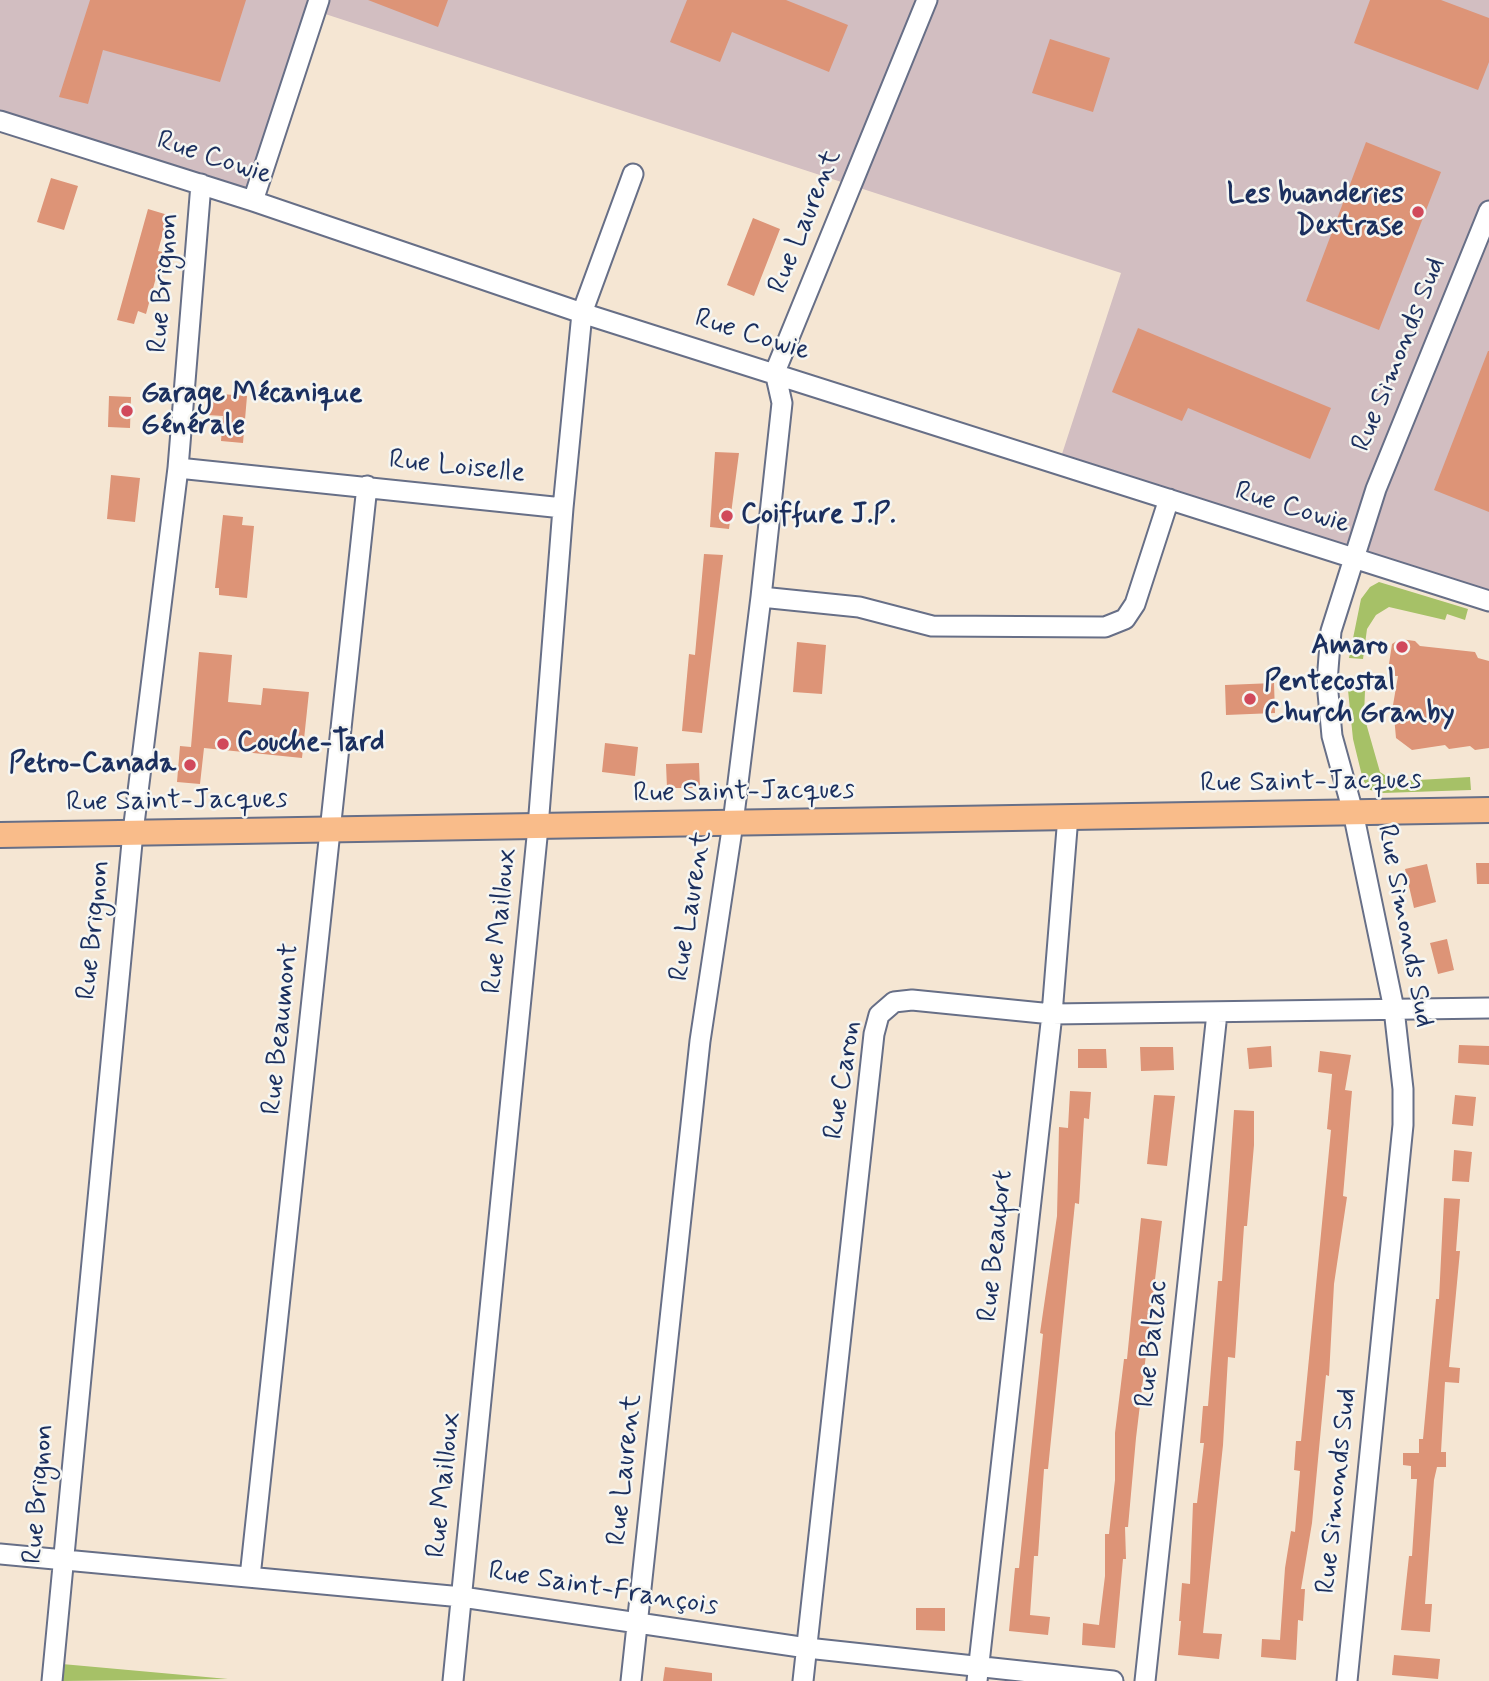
<!DOCTYPE html>
<meta charset="utf-8">
<style>
body{margin:0}
canvas{display:block;background:#f5e6d3}
</style>
<canvas width="1489" height="1681"></canvas>
<script>
const ctx = document.querySelector('canvas').getContext('2d');
ctx.lineJoin = 'round';
function fill(path, color) {
  ctx.fillStyle = color;
  ctx.fill(path, 'evenodd');
}
function toPath(rows) {
  const path = new Path2D();
  for (const r of rows) {
    path.moveTo(r[0], r[1]);
    for (let i = 2; i < r.length; i += 2) path.lineTo(r[i], r[i + 1]);
  }
  return path;
}
function stroke(path, color, width, dash) {
  ctx.strokeStyle = color;
  ctx.lineWidth = width;
  ctx.lineCap = dash ? 'butt' : 'round';
  ctx.setLineDash(dash || []);
  ctx.stroke(path);
}
function label(font, color, halo, rows, align = 'center') {
  ctx.font = font + ' Mynerve,sans-serif';
  ctx.lineWidth = 5;
  ctx.setLineDash([]);
  ctx.textBaseline = 'middle';
  ctx.strokeStyle = halo;
  ctx.fillStyle = color;
  for (const [text, x, y, turn = 0] of rows) {
    ctx.save();
    ctx.translate(x, y);
    ctx.rotate((+turn || 0) * Math.PI / 180);
    ctx.textAlign = isNaN(turn) ? turn : align;
    if (halo) ctx.strokeText(text, 0, 0);
    ctx.fillText(text, 0, 0);
    ctx.restore();
  }
}
const industrial = toPath([
 [0,0,1489,0,1489,590,1062,454,1121,273,316,11,253,201,0,121]
]);
const green = toPath([
 [1379,582,1468,609,1465,620,1447,614,1445,620,1389,607,1376,615,1367,629,1363,659,1349,658,1361,599,1370,587],
 [1348,690,1365,691,1364,716,1380,772,1391,779,1401,781,1470,777,1471,790,1383,793,1370,790,1363,780,1353,739],
 [62,1664,228,1679,61,1681]
]);
const building = toPath([
 [90,0,246,0,220,82,103,50,88,104,59,97],
 [368,0,448,0,438,27],
 [687,0,786,0,848,25,829,72,732,32,720,62,670,42],
 [1370,0,1441,0,1489,18,1489,62,1478,90,1354,43],
 [1050,39,1110,58,1093,112,1032,93],
 [1366,142,1441,172,1379,330,1306,301],
 [51,178,78,186,64,230,37,222],
 [148,209,168,215,158,251,163,252,146,314,138,311,134,324,117,320],
 [753,218,780,229,754,296,727,285],
 [1138,328,1331,408,1310,459,1188,408,1182,421,1112,392],
 [1488,351,1489,351,1489,512,1434,490],
 [209,393,247,396,243,443,221,441,223,416,207,415],
 [109,396,131,397,130,428,108,427],
 [715,452,739,453,729,529,710,527],
 [111,475,140,478,135,522,107,519],
 [223,515,243,517,242,525,254,526,247,598,219,595,219,588,215,588],
 [704,554,723,555,702,733,682,731,689,654,695,655],
 [1400,639,1415,641,1420,646,1475,652,1478,658,1489,661,1489,748,1475,750,1470,746,1449,749,1445,745,1412,750,1396,738,1393,705,1398,676,1392,676,1392,666,1389,664,1392,644],
 [797,642,826,645,822,694,793,692],
 [199,652,232,655,228,702,261,705,263,688,309,692,302,758,204,748,200,784,177,782,180,746,191,747],
 [1274,683,1275,713,1226,715,1225,685],
 [605,743,638,747,635,776,602,772],
 [699,763,700,788,667,788,666,764],
 [1476,863,1489,863,1489,884,1477,884],
 [1427,864,1436,902,1414,908,1405,869],
 [1447,939,1454,970,1438,974,1430,943],
 [1459,1045,1489,1046,1489,1065,1458,1063],
 [1271,1046,1272,1067,1249,1069,1247,1048],
 [1140,1047,1173,1047,1174,1070,1141,1071],
 [1078,1049,1106,1049,1107,1068,1078,1068],
 [1320,1051,1351,1055,1345,1090,1352,1091,1343,1196,1347,1197,1334,1284,1329,1376,1326,1375,1312,1523,1301,1589,1305,1589,1303,1621,1298,1620,1296,1660,1261,1657,1262,1639,1280,1640,1285,1568,1291,1531,1295,1532,1300,1471,1294,1470,1296,1441,1301,1441,1331,1130,1327,1129,1332,1074,1318,1072],
 [1070,1091,1091,1092,1089,1119,1084,1118,1079,1204,1075,1203,1048,1469,1044,1469,1038,1556,1034,1556,1030,1615,1050,1617,1048,1635,1009,1631,1015,1568,1019,1568,1043,1334,1040,1333,1057,1216,1059,1127,1068,1128],
 [1154,1095,1175,1096,1167,1166,1147,1164],
 [1455,1095,1476,1097,1473,1126,1452,1124],
 [1234,1110,1254,1111,1254,1145,1247,1226,1244,1226,1235,1358,1228,1357,1223,1445,1203,1633,1222,1634,1219,1659,1178,1655,1181,1621,1179,1621,1182,1583,1190,1584,1193,1503,1197,1503,1204,1443,1200,1443,1203,1406,1208,1406,1218,1281,1222,1281],
 [1454,1150,1472,1152,1469,1182,1452,1181],
 [1444,1198,1460,1199,1456,1251,1460,1251,1449,1367,1460,1368,1459,1383,1445,1382,1441,1452,1446,1452,1446,1467,1437,1467,1434,1480,1425,1604,1432,1604,1430,1632,1401,1630,1409,1556,1412,1556,1417,1479,1411,1479,1411,1466,1403,1465,1403,1453,1419,1453,1419,1439,1423,1439,1436,1299,1439,1299],
 [1141,1218,1162,1221,1136,1438,1128,1527,1125,1527,1126,1559,1123,1559,1115,1648,1082,1645,1083,1623,1099,1625,1105,1576,1105,1534,1109,1534,1115,1480,1115,1433,1124,1359,1127,1359],
 [916,1608,945,1608,945,1631,916,1630],
 [1394,1655,1440,1659,1438,1679,1392,1675],
 [665,1667,712,1673,712,1681,663,1681]
]);
const minor = toPath([
 [0,121,253,201,582,313,1489,601],
 [253,201,319,0],
 [178,468,563,508],
 [761,597,859,607,932,626,1105,627,1125,619,1135,604,1169,499],
 [0,1554,462,1597,807,1648,1113,1681],
 [250,1577,367,486],
 [52,1681,133,832,178,468,201,184],
 [453,1681,538,827,563,508,582,313,633,174],
 [631,1681,700,1041,733,823,761,597,782,403,775,372,927,0],
 [803,1681,874,1034,879,1015,894,1002,912,1000,1052,1014,1489,1008],
 [977,1681,1052,1014,1068,816],
 [1145,1681,1217,1013],
 [1347,1681,1403,1125,1403,1089,1394,1009,1353,812,1332,736,1327,682,1331,631,1376,489,1489,211]
]);
const major = toPath([
 [0,835,1489,810]
]);
const markers = [
 [1418,212,7,"#d1495b"],
 [127,411,7,"#d1495b"],
 [727,516,7,"#d1495b"],
 [1402,647,7,"#d1495b"],
 [1250,699,7,"#d1495b"],
 [223,744,7,"#d1495b"],
 [190,765,7,"#d1495b"]
];
const streetNames = [
 ["Rue Cowie",214,159,18],
 ["Rue Laurent",806,222,-68],
 ["Rue Brignon",165,283,-85],
 ["Rue Cowie",752,336,17],
 ["Rue Simonds Sud",1400,355,-68],
 ["Rue Loiselle",457,468,6],
 ["Rue Cowie",1292,509,17],
 ["Rue Saint-Jacques",1311,783,-1],
 ["Rue Saint-Jacques",744,793,-1],
 ["Rue Saint-Jacques",177,802,-1],
 ["Rue Laurent",692,906,-81],
 ["Rue Mailloux",501,921,-84],
 ["Rue Simonds Sud",1404,926,79],
 ["Rue Brignon",95,930,-84],
 ["Rue Beaumont",282,1029,-84],
 ["Rue Caron",844,1080,-81],
 ["Rue Beaufort",997,1246,-84],
 ["Rue Balzac",1153,1344,-84],
 ["Rue Laurent",626,1470,-84],
 ["Rue Mailloux",445,1485,-84],
 ["Rue Simonds Sud",1338,1491,-84],
 ["Rue Brignon",40,1494,-85],
 ["Rue Saint-François",603,1590,9]
];
const poiNames = [
 ["Les buanderies",1404,196,"right"],
 ["Dextrase",1404,228,"right"],
 ["Garage Mécanique",141,395],
 ["Générale",141,427],
 ["Coiffure J.P.",741,516],
 ["Amaro",1388,647,"right"],
 ["Pentecostal",1264,683],
 ["Church Granby",1264,715],
 ["Couche-Tard",237,744],
 ["Petro-Canada",176,765,"right"]
];
fill(industrial, '#d2bec1');
fill(green, '#a6c167');
fill(building, '#dd9477');
stroke(minor, '#676f87', 23);
stroke(major, '#676f87', 28);
stroke(minor, '#fff', 19);
stroke(major, '#f9bc8a', 24);
for (const [x, y, r, color] of markers) {
  const dot = new Path2D();
  dot.arc(x, y, r, 0, 2 * Math.PI);
  ctx.fillStyle = color;
  ctx.fill(dot);
  stroke(dot, '#f6f6f2', 2.5);
}
label('28px', '#1b2f5e', '#f6f6f2', streetNames);
label('bold 28px', '#1b2f5e', '#f6f6f2', poiNames, 'left');
</script>
